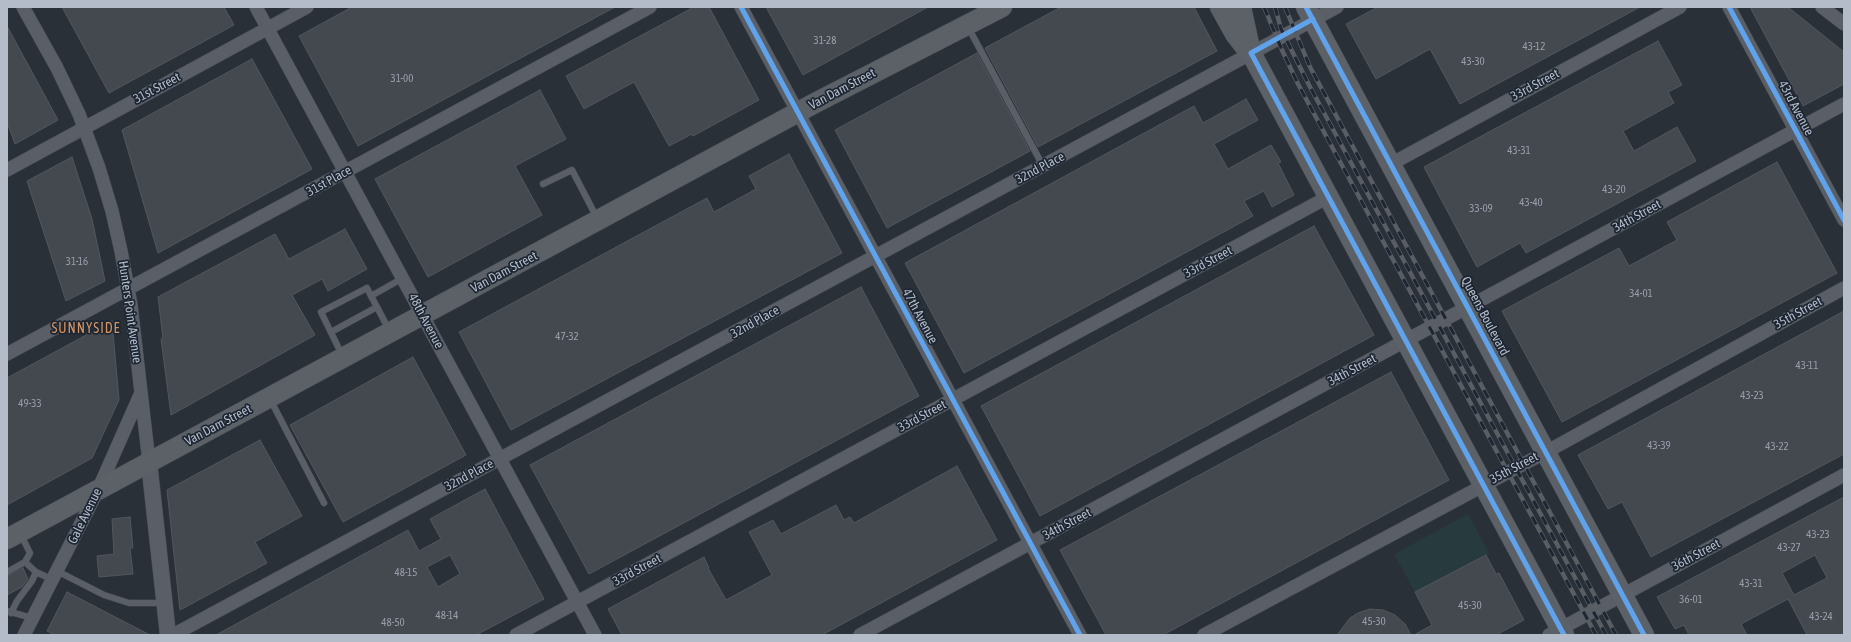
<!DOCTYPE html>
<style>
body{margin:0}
#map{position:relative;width:1851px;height:642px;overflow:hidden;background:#2a3038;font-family:"Asap Condensed",sans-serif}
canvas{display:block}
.frame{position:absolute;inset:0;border:8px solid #b4bcc9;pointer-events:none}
</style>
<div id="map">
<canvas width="1851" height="642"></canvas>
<div class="frame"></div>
</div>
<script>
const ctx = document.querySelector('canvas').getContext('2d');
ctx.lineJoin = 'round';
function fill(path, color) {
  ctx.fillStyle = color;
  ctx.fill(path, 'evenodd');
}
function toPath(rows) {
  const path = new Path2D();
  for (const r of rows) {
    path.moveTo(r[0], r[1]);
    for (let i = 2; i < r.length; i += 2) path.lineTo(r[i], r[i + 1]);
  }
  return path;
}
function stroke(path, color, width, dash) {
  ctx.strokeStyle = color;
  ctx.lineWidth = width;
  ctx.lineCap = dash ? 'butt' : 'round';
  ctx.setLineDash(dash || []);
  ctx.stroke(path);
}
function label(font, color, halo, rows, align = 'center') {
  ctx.font = font + ' "Asap Condensed",sans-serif';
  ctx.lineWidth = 3.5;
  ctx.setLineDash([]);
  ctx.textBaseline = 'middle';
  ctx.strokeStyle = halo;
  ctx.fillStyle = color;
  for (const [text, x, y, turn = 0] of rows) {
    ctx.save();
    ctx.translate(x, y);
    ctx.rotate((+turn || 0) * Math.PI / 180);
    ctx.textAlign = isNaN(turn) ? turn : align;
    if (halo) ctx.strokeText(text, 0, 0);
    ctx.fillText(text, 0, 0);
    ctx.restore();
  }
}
const green = toPath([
 [1468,514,1489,553,1415,592,1394,554]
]);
const building = toPath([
 [62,7,224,7,234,25,109,93,62,7],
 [352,7,615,7,358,146,299,36,352,7],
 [694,7,709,7,759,100,693,136,692,134,669,146,634,82,584,109,566,76,694,7],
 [766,7,928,7,803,75,766,7],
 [1061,7,1194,7,1217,51,1038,147,985,48,1061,7],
 [1378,7,1640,7,1460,104,1430,49,1376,79,1346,24,1378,7],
 [1750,7,1788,7,1844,52,1844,84,1803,106,1750,7],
 [7,26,58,120,15,144,7,122,7,26],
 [1658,41,1682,85,1668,92,1674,103,1623,131,1634,151,1677,127,1696,161,1526,253,1520,243,1477,267,1424,167,1658,41],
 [977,53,1030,151,887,228,835,130,977,53],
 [252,59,312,169,158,253,122,130,252,59],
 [540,90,566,139,515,166,542,215,428,277,375,179,540,90],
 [1246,99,1258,120,1214,144,1228,169,1271,145,1281,162,1278,163,1294,195,1272,207,1264,191,1244,201,1253,216,964,373,905,263,1194,106,1203,123,1246,99],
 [789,154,842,253,511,430,459,332,707,198,714,212,756,189,749,176,789,154],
 [72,157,92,219,105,281,66,301,27,181,72,157],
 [1777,162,1837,273,1562,422,1502,311,1619,248,1629,266,1677,240,1667,222,1777,162],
 [1314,226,1374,335,1040,516,981,406,1314,226],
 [345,229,367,269,328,291,322,279,292,295,315,335,171,415,161,339,163,338,158,297,275,234,289,259,345,229],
 [861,287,919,396,589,574,530,465,861,287],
 [1844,311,1844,454,1651,557,1622,502,1608,509,1578,455,1844,311],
 [112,321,119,400,92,458,7,505,7,378,112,321],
 [413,357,466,455,343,522,290,425,413,357],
 [1391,372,1449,480,1163,635,1106,635,1060,550,1391,372],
 [260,440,302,516,255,542,267,563,180,610,167,490,260,440],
 [957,466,997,540,822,635,622,635,608,609,704,557,709,568,708,568,726,600,772,575,749,532,773,520,781,534,836,505,844,520,850,517,854,523,957,466],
 [485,489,544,599,495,625,476,635,216,635,408,530,419,551,441,539,430,519,485,489],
 [450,555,460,574,438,587,427,567,450,555],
 [1844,497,1844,635,1807,635,1788,599,1741,624,1747,635,1689,635,1684,625,1675,629,1657,597,1844,497],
 [1815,555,1827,578,1794,595,1782,573,1815,555],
 [130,517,133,548,130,548,133,574,99,577,97,556,114,554,112,519,130,517],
 [1486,555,1496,574,1499,573,1524,620,1496,635,1414,635,1432,625,1415,592,1486,555],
 [23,568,28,579,22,587,7,595,7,576,23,568],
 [67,592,150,635,55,635,47,631,67,592],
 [1370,609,1383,610,1395,615,1405,624,1411,635,1337,635,1350,618,1358,613,1370,609]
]);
const service = toPath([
 [968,27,1043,166],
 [543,184,572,170,597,218],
 [377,307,389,330],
 [331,332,377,307,371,296],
 [342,355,321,312,367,288,371,296,403,278],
 [270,399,324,503],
 [21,535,30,553,25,562],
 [57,571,104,595,129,603,163,603],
 [7,572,25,562,36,572,32,581,17,601,11,613],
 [36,572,53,580],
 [7,611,32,618]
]);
const minor = toPath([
 [23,7,57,68,79,114,99,168,112,211,121,251,131,305,149,462],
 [256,7,595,635],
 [741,7,1080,635],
 [1729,7,1844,220],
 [1822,7,1844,24],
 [1391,164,1680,7],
 [7,170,307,7],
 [7,354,650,7],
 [24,635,98,490,140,395],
 [173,635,1337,7],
 [516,635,1328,197],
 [860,635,1844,104],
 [1204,635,1546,452,1844,288],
 [1549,635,1844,475]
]);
const tertiary = toPath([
 [149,462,168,635]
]);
const primary = toPath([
 [1220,7,1235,34,1249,52],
 [1241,7,1251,53,1564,635],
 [1306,7,1644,635],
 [7,539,815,103,1002,7]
]);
const rail = toPath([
 [1264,7,1282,50,1298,84,1596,635],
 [1275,7,1281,29,1309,85,1606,635],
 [1285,7,1310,67,1616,635]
]);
const cycleway = toPath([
 [741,7,1080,635],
 [1306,7,1644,635],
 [1729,7,1844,220],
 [1313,19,1251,53,1564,635]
]);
const numberNames = [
 ["31-28",825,41],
 ["43-12",1534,47],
 ["43-30",1473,62],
 ["31-00",402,79],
 ["43-31",1519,151],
 ["43-20",1614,190],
 ["43-40",1531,203],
 ["33-09",1481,209],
 ["31-16",77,262],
 ["34-01",1641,294],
 ["47-32",567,337],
 ["43-11",1807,366],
 ["43-23",1752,396],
 ["49-33",30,404],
 ["43-39",1659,446],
 ["43-22",1777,447],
 ["43-23",1818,535],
 ["43-27",1789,548],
 ["48-15",406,573],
 ["43-31",1751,584],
 ["36-01",1691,600],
 ["45-30",1470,606],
 ["48-14",447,616],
 ["43-24",1821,617],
 ["45-30",1374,622],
 ["48-50",393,623]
];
const streetNames = [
 ["33rd Street",1535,85,-28],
 ["31st Street",157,88,-28],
 ["Van Dam Street",842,89,-28],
 ["43rd Avenue",1796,108,62],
 ["32nd Place",1040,168,-28],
 ["31st Place",329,181,-29],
 ["34th Street",1637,216,-29],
 ["33rd Street",1208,262,-28],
 ["Van Dam Street",504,272,-28],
 ["Hunters Point Avenue",130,312,82],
 ["35th Street",1798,313,-29],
 ["47th Avenue",920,316,62],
 ["Queens Boulevard",1485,316,62],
 ["48th Avenue",426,321,62],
 ["32nd Place",755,322,-29],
 ["34th Street",1352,370,-28],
 ["33rd Street",922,416,-28],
 ["Van Dam Street",218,425,-28],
 ["35th Street",1514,468,-28],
 ["32nd Place",469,475,-28],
 ["Gale Avenue",85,516,-64],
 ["34th Street",1067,524,-28],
 ["36th Street",1696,555,-28],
 ["33rd Street",637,570,-28]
];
const neighbourhoodNames = [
 ["SUNNYSIDE",86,329]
];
fill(green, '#273a3e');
fill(building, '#444950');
stroke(building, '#52575f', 1);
stroke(service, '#484c53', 7);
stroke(minor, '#484c53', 14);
stroke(tertiary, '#484c53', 17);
stroke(primary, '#484c55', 21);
stroke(service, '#5a5e66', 6);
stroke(minor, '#5a5e66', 13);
stroke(tertiary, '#5a5e66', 16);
stroke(primary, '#5c6168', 20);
stroke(rail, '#595d64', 4.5);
stroke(rail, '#1d2633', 3, [9]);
stroke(cycleway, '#60a3ed', 5);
label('11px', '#989fab', null, numberNames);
label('13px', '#b4bcc9', '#1d2633', streetNames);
ctx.letterSpacing = '1px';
label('14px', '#d59563', '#1d2633', neighbourhoodNames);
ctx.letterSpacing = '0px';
</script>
